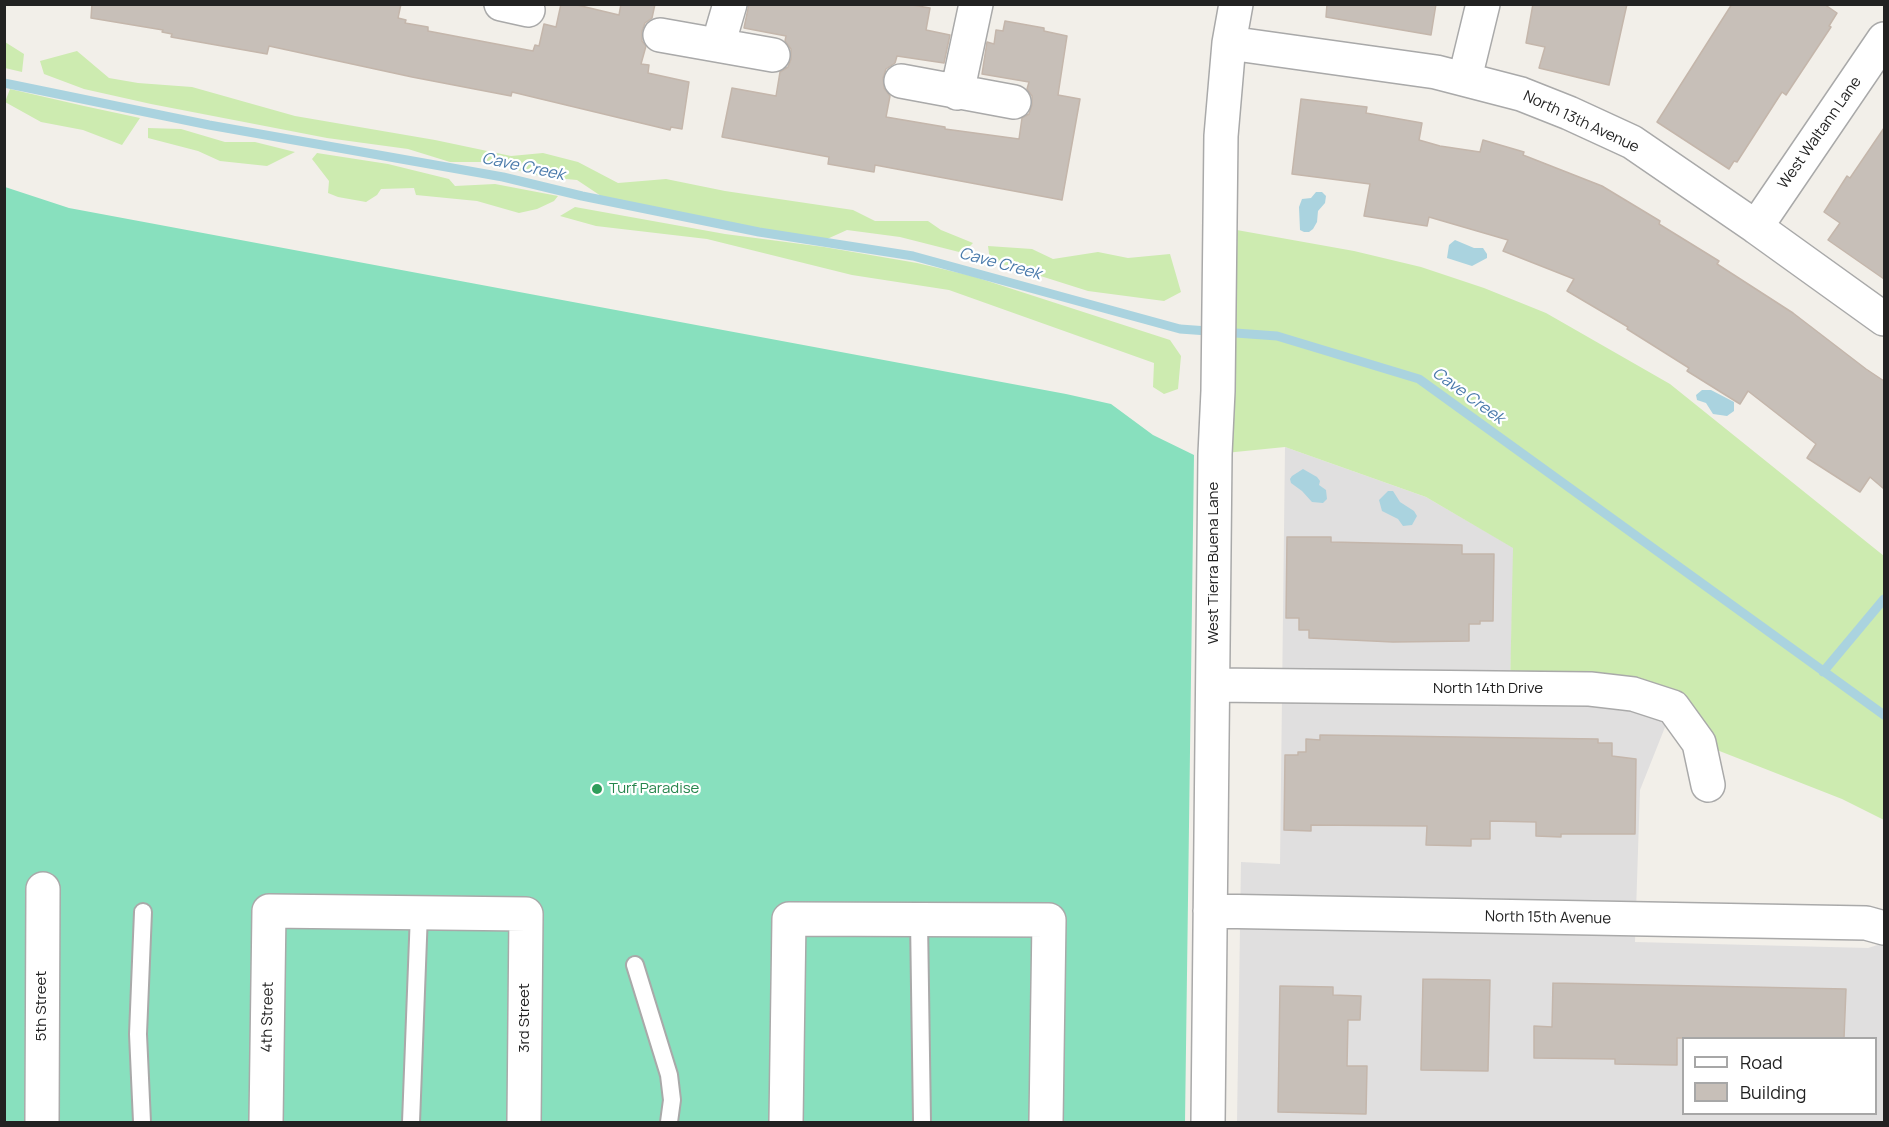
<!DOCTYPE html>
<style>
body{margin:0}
#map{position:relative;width:1889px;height:1127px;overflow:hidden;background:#f2efe9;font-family:Manrope,sans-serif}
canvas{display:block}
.frame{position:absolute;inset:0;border:6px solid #222;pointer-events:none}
.legend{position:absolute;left:1682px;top:1037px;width:195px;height:78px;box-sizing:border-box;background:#fff;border:2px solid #a7a7a7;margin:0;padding:8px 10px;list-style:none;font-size:18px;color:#222}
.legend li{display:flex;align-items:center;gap:12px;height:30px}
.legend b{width:30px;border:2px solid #a7a7a7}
</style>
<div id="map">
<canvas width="1889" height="1127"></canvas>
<div class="frame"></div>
<ul class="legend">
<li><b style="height:8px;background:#fff"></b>Road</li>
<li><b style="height:16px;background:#c7bfb8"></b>Building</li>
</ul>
</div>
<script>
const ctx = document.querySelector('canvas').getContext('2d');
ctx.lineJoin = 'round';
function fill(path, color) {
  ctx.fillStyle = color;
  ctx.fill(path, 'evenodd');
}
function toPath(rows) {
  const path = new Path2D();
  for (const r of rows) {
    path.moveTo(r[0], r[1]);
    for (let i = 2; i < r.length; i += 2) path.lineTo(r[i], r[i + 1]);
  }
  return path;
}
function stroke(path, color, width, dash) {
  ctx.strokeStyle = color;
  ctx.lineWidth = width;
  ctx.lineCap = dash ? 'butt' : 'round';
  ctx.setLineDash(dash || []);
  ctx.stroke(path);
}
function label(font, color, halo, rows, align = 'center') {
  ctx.font = font + ' Manrope,sans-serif';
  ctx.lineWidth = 4.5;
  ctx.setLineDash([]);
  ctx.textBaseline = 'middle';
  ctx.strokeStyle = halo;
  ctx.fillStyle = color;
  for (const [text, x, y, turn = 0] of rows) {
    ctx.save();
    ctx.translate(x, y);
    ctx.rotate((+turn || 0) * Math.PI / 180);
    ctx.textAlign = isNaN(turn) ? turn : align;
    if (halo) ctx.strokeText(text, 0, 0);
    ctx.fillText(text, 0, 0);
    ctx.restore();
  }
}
const residential = toPath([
 [1285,447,1426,497,1514,548,1510,689,1673,707,1640,790,1635,942,1868,948,1884,943,1884,1122,1237,1122,1241,862,1280,864],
 [1684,1038,1876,1038,1876,1114,1684,1114]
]);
const grass = toPath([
 [5,42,24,54,22,72,5,68],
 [77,51,109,78,138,83,192,87,295,116,435,140,511,156,543,153,578,162,618,183,666,179,725,191,853,210,875,221,928,221,941,230,973,243,963,253,900,237,847,230,827,239,616,206,577,180,544,177,485,162,450,162,408,149,327,138,151,104,84,89,44,74,40,61],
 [10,89,84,106,140,118,122,145,83,130,41,122,5,102],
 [148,128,181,129,225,142,255,142,295,152,267,166,220,161,198,151,148,138],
 [317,153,388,164,449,179,455,186,495,184,558,196,554,201,537,209,519,213,477,201,416,195,414,188,381,189,377,195,366,202,338,197,328,193,329,181,312,159],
 [575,207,725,234,824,247,917,263,972,276,1170,340,1181,356,1178,389,1164,394,1153,387,1154,363,949,290,852,275,707,239,596,226,560,216],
 [1220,227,1354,251,1421,267,1484,288,1546,313,1670,384,1884,556,1884,820,1842,799,1699,743,1673,707,1510,689,1513,548,1426,497,1285,447,1215,454],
 [988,246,1032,249,1053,259,1098,252,1128,258,1170,254,1181,292,1164,301,1088,291,990,260]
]);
const pitch = toPath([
 [5,187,69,208,1066,394,1111,404,1153,435,1194,455,1185,1122,5,1122]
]);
const water = toPath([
 [1316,192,1322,192,1326,196,1325,203,1318,211,1317,222,1313,229,1309,232,1304,232,1300,230,1299,207,1302,199,1311,198],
 [1455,240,1474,248,1483,248,1487,254,1487,258,1472,266,1447,258,1449,245],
 [1702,390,1711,390,1734,402,1734,411,1727,416,1713,414,1706,403,1697,400,1696,395],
 [1303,469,1317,477,1320,481,1319,485,1326,490,1327,499,1323,503,1312,502,1302,491,1291,483,1290,479,1292,476],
 [1388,491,1393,491,1400,502,1414,511,1417,516,1412,525,1403,526,1398,519,1382,511,1379,500]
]);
const stream = toPath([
 [4,83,209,125,503,177,582,196,759,232,913,256,1180,329,1277,336,1419,379,1884,715],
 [1823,672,1884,599]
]);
const building = toPath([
 [92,4,401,4,398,18,406,20,405,23,428,27,428,31,533,51,535,45,539,46,544,24,556,27,561,4,573,4,619,15,621,4,655,4,652,18,645,23,642,31,642,41,646,46,641,64,649,65,648,73,689,82,682,129,671,127,670,130,512,92,511,96,412,77,269,46,267,54,171,37,172,34,162,32,163,30,91,18,92,4],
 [749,4,906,4,930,8,926,30,950,35,944,63,897,56,895,63,886,69,883,78,884,88,890,96,886,117,945,127,945,129,1019,139,1022,118,1029,114,1032,105,1032,96,1027,89,1029,82,982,74,987,42,994,44,996,30,1003,31,1005,21,1044,28,1044,31,1067,36,1058,95,1080,99,1062,200,875,165,874,172,828,164,829,157,722,137,732,88,776,96,780,72,788,67,791,59,791,49,785,41,786,36,744,28,749,4],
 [1327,4,1436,4,1431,35,1326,17,1327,4],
 [1533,4,1627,4,1609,85,1539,68,1545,47,1526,43,1533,4],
 [1732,4,1824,4,1837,13,1829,26,1831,27,1786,95,1782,92,1737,162,1734,161,1729,169,1657,122,1732,4],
 [1301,99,1367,107,1366,113,1422,123,1419,140,1440,146,1480,152,1483,140,1524,152,1523,155,1602,186,1660,221,1659,224,1719,261,1717,264,1793,313,1866,369,1884,381,1884,489,1870,477,1860,492,1807,458,1816,444,1748,391,1740,404,1687,371,1689,368,1627,329,1628,327,1567,291,1574,279,1503,251,1508,240,1429,217,1427,226,1364,216,1370,184,1292,174,1301,99],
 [1884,128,1884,279,1828,240,1840,223,1824,212,1847,176,1850,178,1884,128],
 [1287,537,1331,537,1331,542,1462,545,1462,554,1494,554,1493,621,1480,621,1480,624,1469,624,1469,641,1393,642,1309,638,1309,630,1299,630,1299,618,1286,618,1287,537],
 [1320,735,1598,739,1598,743,1612,743,1612,756,1636,759,1635,834,1561,834,1561,837,1536,836,1536,822,1490,821,1490,839,1471,839,1471,846,1426,845,1427,826,1311,825,1311,831,1284,830,1285,755,1298,755,1298,752,1306,752,1306,739,1320,740,1320,735],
 [1423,979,1490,980,1488,1071,1421,1070,1423,979],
 [1553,983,1846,989,1844,1038,1677,1038,1677,1065,1615,1064,1615,1059,1534,1058,1534,1026,1552,1027,1553,983],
 [1280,986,1333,987,1333,995,1361,996,1360,1020,1348,1020,1347,1066,1367,1066,1366,1114,1278,1112,1280,986]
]);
const service = toPath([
 [919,920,922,1122],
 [635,965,669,1075,672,1100,669,1122],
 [142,1122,138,1034,143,912],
 [411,1122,419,913]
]);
const minor = toPath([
 [501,4,528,10],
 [660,35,773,55],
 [1229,43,1436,72,1521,94,1569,113,1632,142,1756,227,1884,319],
 [718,45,730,4],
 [1465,78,1483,4],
 [901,81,1014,102],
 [957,93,976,4],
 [1756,227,1884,39],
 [1213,685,1590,689,1633,694,1673,707,1699,743,1708,785],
 [1210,911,1866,923,1884,928],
 [42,1122,43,889],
 [266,1122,269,911,526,914,524,1122],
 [786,1122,789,919,1049,920,1046,1122],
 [1208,1122,1215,454,1218,391,1221,136,1229,43,1236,4]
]);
const markers = [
 [597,789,6,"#2e9e5b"]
];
const streetNames = [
 ["North 13th Avenue",1581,122,25],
 ["West Waltann Lane",1820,133,-55],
 ["West Tierra Buena Lane",1214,563,-90],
 ["North 14th Drive",1488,689],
 ["North 15th Avenue",1548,918,1],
 ["5th Street",42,1006,-90],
 ["4th Street",268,1017,-89],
 ["3rd Street",525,1018,-90]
];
const leisureNames = [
 ["Turf Paradise",609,789]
];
const waterNames = [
 ["Cave Creek",523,167,12],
 ["Cave Creek",1000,264,15],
 ["Cave Creek",1468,396,36]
];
fill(residential, '#e0dfdf');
fill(grass, '#cdebb0');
fill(pitch, '#88e0be');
fill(water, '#aad3df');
stroke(stream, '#aad3df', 9);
fill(building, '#c7bfb8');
stroke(building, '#c4b6ab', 1.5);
stroke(service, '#a9a9a9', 20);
stroke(minor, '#a9a9a9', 36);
stroke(service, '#fff', 16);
stroke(minor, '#fff', 33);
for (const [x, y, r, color] of markers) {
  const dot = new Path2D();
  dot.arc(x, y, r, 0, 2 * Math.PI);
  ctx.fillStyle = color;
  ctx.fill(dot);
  stroke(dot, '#fff', 2);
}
label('15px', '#222', '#fff', streetNames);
label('15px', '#27864d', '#fff', leisureNames, 'left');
label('italic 16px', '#4a7aab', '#fff', waterNames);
</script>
